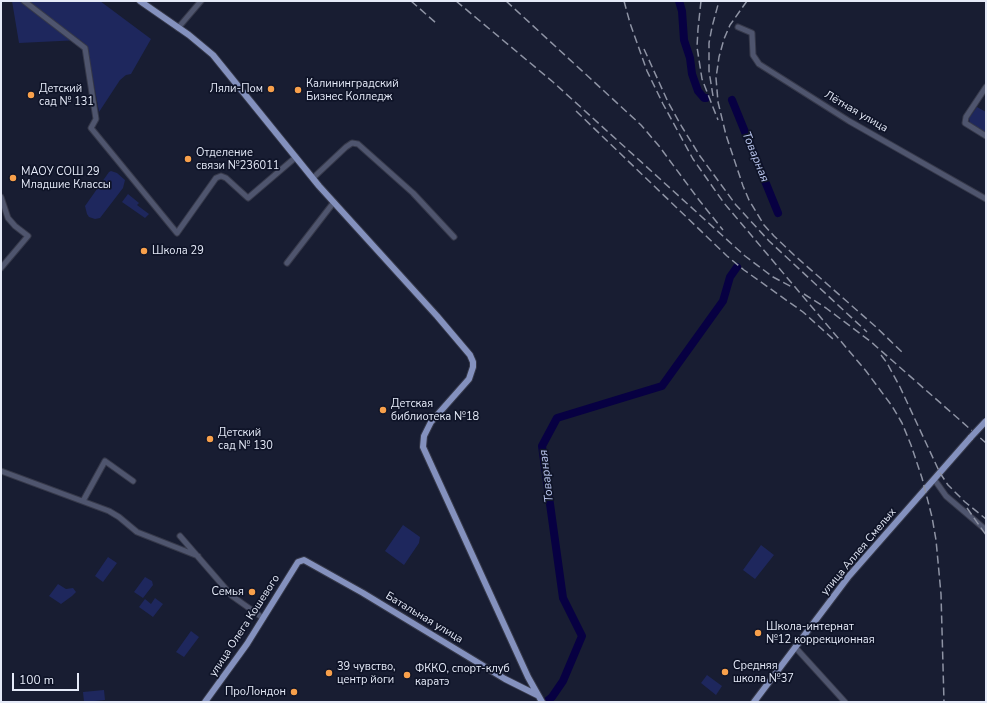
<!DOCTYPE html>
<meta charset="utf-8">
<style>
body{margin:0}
#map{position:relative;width:987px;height:703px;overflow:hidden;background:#181d32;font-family:"Nunito Sans",sans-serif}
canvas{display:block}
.frame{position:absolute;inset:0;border:2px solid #e5eaf8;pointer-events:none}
.scale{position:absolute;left:12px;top:673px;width:67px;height:18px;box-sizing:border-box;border:2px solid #e5eaf8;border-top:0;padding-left:5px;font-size:12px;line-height:14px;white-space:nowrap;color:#e5eaf8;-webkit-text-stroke:3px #0f1428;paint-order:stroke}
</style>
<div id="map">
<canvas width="987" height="703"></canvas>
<div class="frame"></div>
<div class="scale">100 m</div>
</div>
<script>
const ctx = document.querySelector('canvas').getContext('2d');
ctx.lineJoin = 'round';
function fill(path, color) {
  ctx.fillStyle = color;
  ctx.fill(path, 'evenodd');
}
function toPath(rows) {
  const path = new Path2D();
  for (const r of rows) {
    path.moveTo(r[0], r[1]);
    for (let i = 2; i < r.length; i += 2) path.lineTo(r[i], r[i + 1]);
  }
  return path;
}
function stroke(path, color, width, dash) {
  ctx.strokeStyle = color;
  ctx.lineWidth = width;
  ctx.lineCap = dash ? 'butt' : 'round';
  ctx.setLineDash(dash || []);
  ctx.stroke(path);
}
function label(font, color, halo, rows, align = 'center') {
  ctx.font = font + ' "Nunito Sans",sans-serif';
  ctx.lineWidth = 3.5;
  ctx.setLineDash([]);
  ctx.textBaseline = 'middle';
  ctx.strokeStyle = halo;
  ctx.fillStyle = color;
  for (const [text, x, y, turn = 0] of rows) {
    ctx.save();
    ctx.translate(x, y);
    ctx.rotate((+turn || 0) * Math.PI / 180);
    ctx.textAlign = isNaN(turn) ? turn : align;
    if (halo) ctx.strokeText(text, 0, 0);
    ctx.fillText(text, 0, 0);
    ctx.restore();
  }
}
const green = toPath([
 [12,1,100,1,151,39,131,74,126,75,120,80,99,112,87,46,80,40,19,43],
 [977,107,986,112,986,133,970,124,969,118],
 [111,171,117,173,125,180,123,188,100,218,95,219,89,217,87,214,85,206,109,172],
 [128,194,139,203,137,205,149,214,145,218,122,202],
 [403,525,420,537,419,543,404,565,385,551],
 [761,545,774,555,755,579,743,570],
 [108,557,117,563,103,582,95,576],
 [145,577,152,581,153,585,143,598,134,592],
 [58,584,66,589,73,588,76,592,72,596,61,604,49,596],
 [155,598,163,604,153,617,139,607,145,599,151,604],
 [191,631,199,637,184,657,176,652],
 [707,675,722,686,716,695,701,683],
 [104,690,105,700,84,702,83,692]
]);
const river = toPath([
 [679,1,682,11,684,40,690,58,692,74,698,91,704,98,706,98],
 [732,100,778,213],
 [546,702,552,697,563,681,582,636,563,598,542,446,557,418,662,386,723,301,730,277,737,267]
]);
const minor = toPath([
 [24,1,85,48,96,119,91,128,177,233,216,178,221,176,226,178,248,198,296,157],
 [738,27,752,33,753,55,759,64,849,121,986,199],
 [178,28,201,1],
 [986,87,966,117,965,123,986,136],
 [313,178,346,147,352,143,358,144,413,193,454,237],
 [1,197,8,218,15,226,28,236,1,268],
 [287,263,334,202],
 [1,471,109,511,119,517,137,532,198,556],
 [934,479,946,496,986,530],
 [83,501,105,461,133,481],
 [180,536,232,596,263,618],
 [795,647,845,702]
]);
const major = toPath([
 [140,1,189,35,213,55,319,186,437,316,470,355,473,362,473,367,469,379,431,422,424,436,423,447,528,677,542,702],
 [205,702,247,644,298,562,304,560,363,593,505,679,537,695],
 [754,702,849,576,971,437]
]);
const rail = toPath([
 [411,1,436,23],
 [456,1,553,82,745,256,773,277,792,287],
 [506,1,641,125,659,146,699,200,723,230],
 [624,1,630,23,647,71,663,104,693,159,724,203,866,371,892,406,902,423,911,445,922,478,932,517,936,540,941,594,944,702],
 [701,1,698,29,697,47,702,79,718,120],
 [747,1,730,25,724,39,719,57,716,78,718,102,726,135,743,186,749,200,764,225,774,236,794,255,876,327,904,354],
 [644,49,668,102,682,127,700,156,736,205,769,241,867,332],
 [713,96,709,71,709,43,712,27,719,1],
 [576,111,727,256,744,270,803,312,833,339],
 [804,294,826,308,870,341,986,443],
 [881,355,887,363,900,387,940,473,948,485,965,502,986,519],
 [967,508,986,535]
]);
const majorBridge = toPath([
 [971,437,986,421]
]);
const markers = [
 [271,89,4,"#f8a04b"],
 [298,90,4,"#f8a04b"],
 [31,95,4,"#f8a04b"],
 [188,159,4,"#f8a04b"],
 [13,178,4,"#f8a04b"],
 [144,251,4,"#f8a04b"],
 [383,410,4,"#f8a04b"],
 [210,439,4,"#f8a04b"],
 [252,592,4,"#f8a04b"],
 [758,633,4,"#f8a04b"],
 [725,672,4,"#f8a04b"],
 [329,673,4,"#f8a04b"],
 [407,675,4,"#f8a04b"],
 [294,692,4,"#f8a04b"]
];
const poiNames = [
 ["Калининградский",306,84],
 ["Бизнес Колледж",306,97],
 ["Детский",39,89],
 ["сад № 131",39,102],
 ["Ляли-Пом",263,89,"right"],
 ["Отделение",196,153],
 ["связи №236011",196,166],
 ["МАОУ СОШ 29",21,172],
 ["Младшие Классы",21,185],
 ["Школа 29",152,251],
 ["Детская",391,404],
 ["библиотека №18",391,417],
 ["Детский",218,433],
 ["сад № 130",218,446],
 ["Семья",244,592,"right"],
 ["Школа-интернат",766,627],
 ["№12 коррекционная",766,640],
 ["Средняя",733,666],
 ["школа №37",733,679],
 ["39 чувство,",337,667],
 ["центр йоги",337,680],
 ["ФККО, спорт-клуб",415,669],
 ["каратэ",415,682],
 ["ПроЛондон",286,692,"right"]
];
const streetNames = [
 ["Лётная улица",856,112,30],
 ["улица Аллея Смелых",859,552,-50],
 ["Батальная улица",424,618,31],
 ["улица Олега Кошевого",245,626,-57]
];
const waterNames = [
 ["Товарная",755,157,68],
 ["Товарная",547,476,-97]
];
fill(green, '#1e275d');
stroke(river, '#070042', 8);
stroke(minor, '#36394a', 7);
stroke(major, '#36394a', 8);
stroke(minor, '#4f556e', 5);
stroke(major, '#8491be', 6);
stroke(rail, '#8e93a4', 1.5, [8, 4]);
stroke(majorBridge, '#36394a', 8, []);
stroke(majorBridge, '#8491be', 6);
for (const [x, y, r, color] of markers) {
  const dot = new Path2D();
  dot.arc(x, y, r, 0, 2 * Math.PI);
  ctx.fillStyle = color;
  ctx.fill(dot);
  stroke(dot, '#0f1428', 1.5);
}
label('11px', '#e5eaf8', '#0f1428', poiNames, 'left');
label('11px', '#e5eaf8', '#0f1428', streetNames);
label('italic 12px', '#bcc8f1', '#0f1428', waterNames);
</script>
